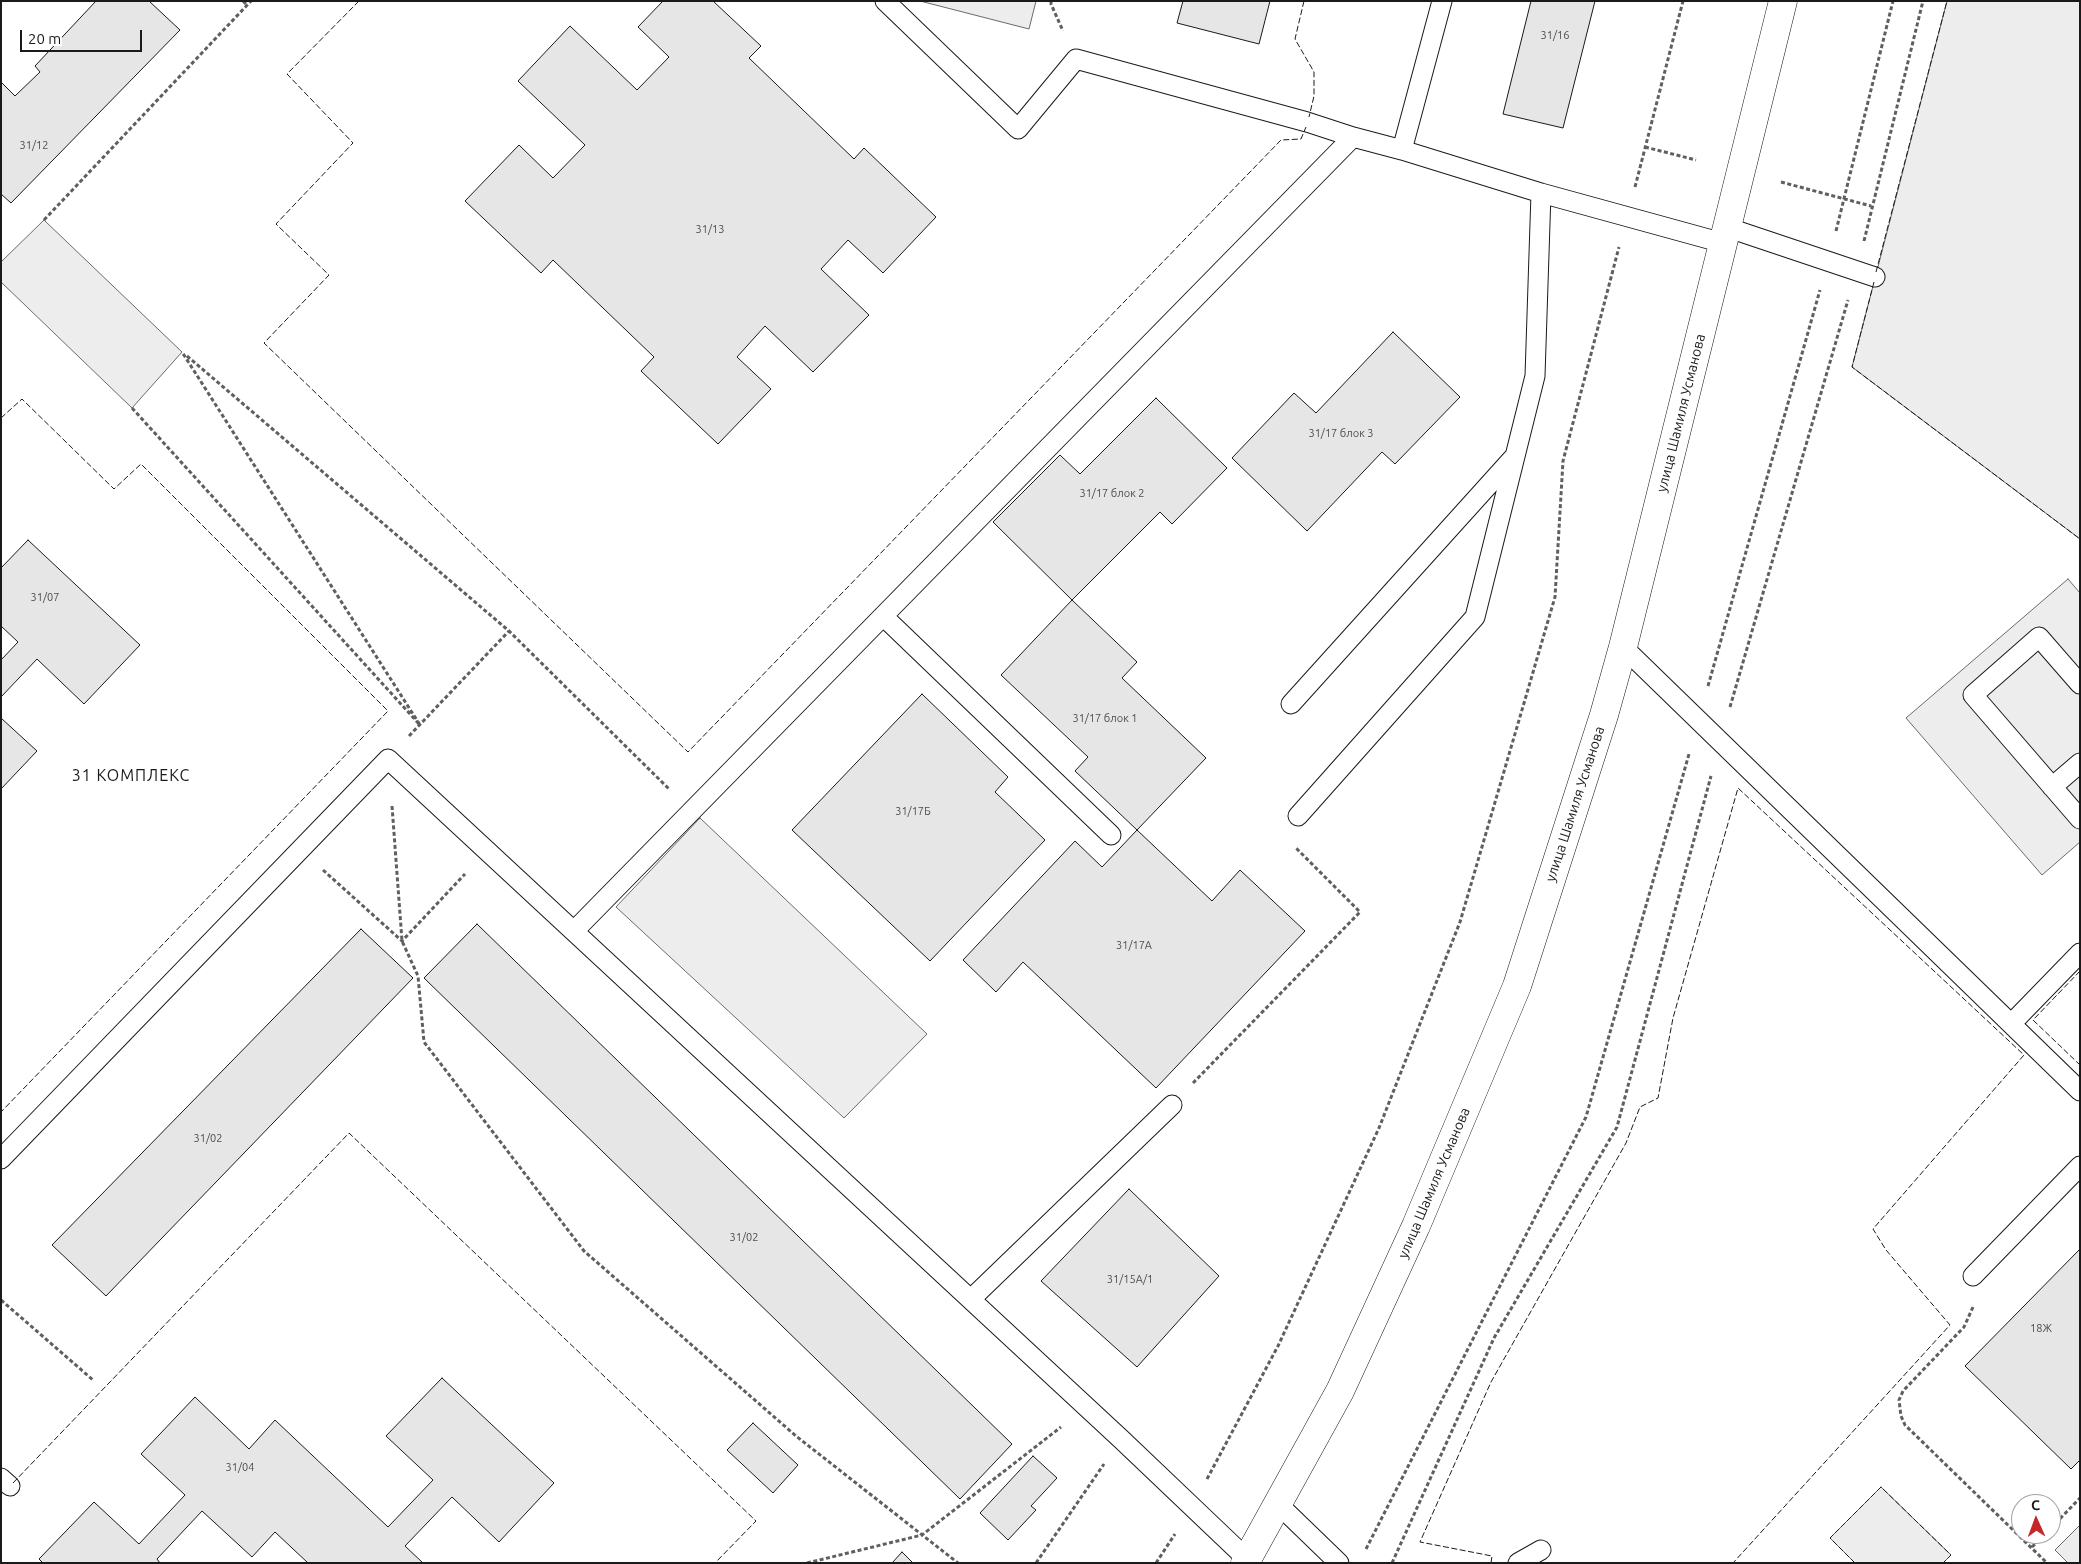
<!DOCTYPE html>
<meta charset="utf-8">
<style>
body{margin:0}
#map{position:relative;width:2081px;height:1564px;overflow:hidden;background:#fff;font-family:Ubuntu,sans-serif}
canvas{display:block}
.frame{position:absolute;inset:0;border:2px solid #1a1a1a;pointer-events:none}
.north{position:absolute;left:2011px;top:1494px;width:50px;height:50px;box-sizing:border-box;background:#fff;border:1px solid #a3a3a3;border-radius:50%;rotate:358deg;font-size:14px;font-weight:700;line-height:20px;text-align:center;color:#1a1a1a}
.north::after{content:'';display:block;margin:auto;width:18px;height:22px;background:#c62828;clip-path:polygon(50% 0,100% 100%,50% 72%,0 100%)}
.scale{position:absolute;left:20px;top:30px;width:122px;height:22px;box-sizing:border-box;border:2px solid #1a1a1a;border-top:0;padding-left:6px;font-size:15px;line-height:18px;white-space:nowrap;color:#1a1a1a;-webkit-text-stroke:4px #fff;paint-order:stroke}
</style>
<div id="map">
<canvas width="2081" height="1564"></canvas>
<div class="frame"></div>
<div class="north">С</div>
<div class="scale">20 m</div>
</div>
<script>
const ctx = document.querySelector('canvas').getContext('2d');
ctx.lineJoin = 'round';
function fill(path, color) {
  ctx.fillStyle = color;
  ctx.fill(path, 'evenodd');
}
function toPath(rows) {
  const path = new Path2D();
  for (const r of rows) {
    path.moveTo(r[0], r[1]);
    for (let i = 2; i < r.length; i += 2) path.lineTo(r[i], r[i + 1]);
  }
  return path;
}
function stroke(path, color, width, dash) {
  ctx.strokeStyle = color;
  ctx.lineWidth = width;
  ctx.lineCap = dash ? 'butt' : 'round';
  ctx.setLineDash(dash || []);
  ctx.stroke(path);
}
function label(font, color, halo, rows, align = 'center') {
  ctx.font = font + ' Ubuntu,sans-serif';
  ctx.lineWidth = 4;
  ctx.setLineDash([]);
  ctx.textBaseline = 'middle';
  ctx.strokeStyle = halo;
  ctx.fillStyle = color;
  for (const [text, x, y, turn = 0] of rows) {
    ctx.save();
    ctx.translate(x, y);
    ctx.rotate((+turn || 0) * Math.PI / 180);
    ctx.textAlign = isNaN(turn) ? turn : align;
    if (halo) ctx.strokeText(text, 0, 0);
    ctx.fillText(text, 0, 0);
    ctx.restore();
  }
}
const built = toPath([
 [920,1,1036,1,1029,29,920,1],
 [1947,1,2080,1,2080,539,1852,367,1947,1],
 [44,220,182,352,132,408,1,282,1,262,44,220],
 [2068,579,2080,593,2080,842,2042,875,1906,718,2068,579],
 [700,818,927,1034,844,1118,616,907,700,818],
 [1881,1487,1951,1555,1943,1563,1855,1563,1830,1538,1881,1487],
 [2080,1525,2080,1563,2068,1563,2055,1550,2080,1525]
]);
const building = toPath([
 [96,1,149,1,180,30,11,203,1,194,1,82,15,96,40,72,35,66,96,1],
 [663,1,713,1,761,46,749,58,854,159,864,148,936,217,883,273,848,240,821,269,869,315,813,372,765,326,737,357,771,389,718,444,641,371,654,357,553,260,541,273,465,201,519,145,553,178,585,145,518,81,570,26,637,90,669,57,638,27,663,1],
 [1183,1,1270,1,1259,44,1177,23,1183,1],
 [1531,1,1595,1,1563,128,1503,114,1531,1],
 [1393,332,1460,397,1395,464,1382,452,1307,531,1232,458,1294,393,1316,413,1393,332],
 [1156,398,1227,468,1172,524,1160,512,1072,600,993,522,1060,455,1080,474,1156,398],
 [28,540,140,645,84,704,37,659,1,697,1,660,18,642,1,626,1,568,28,540],
 [1072,600,1137,662,1122,678,1206,758,1137,830,1075,771,1088,757,1001,675,1072,600],
 [922,694,1008,777,995,792,1045,840,930,961,792,830,922,694],
 [1,718,37,751,1,789,1,718],
 [1137,830,1212,901,1240,870,1305,931,1156,1088,1023,962,996,992,963,960,1075,841,1102,867,1137,830],
 [477,924,1012,1444,960,1499,424,978,477,924],
 [361,929,413,978,106,1296,52,1245,361,929],
 [1129,1189,1219,1276,1137,1367,1041,1281,1129,1189],
 [2080,1249,2080,1460,2071,1469,1965,1366,2080,1249],
 [442,1378,554,1483,499,1542,452,1497,405,1546,423,1563,308,1563,275,1532,252,1557,202,1511,157,1559,160,1563,43,1563,39,1559,94,1502,139,1544,185,1495,141,1454,195,1397,249,1449,275,1420,388,1527,433,1480,386,1436,442,1378],
 [753,1423,798,1465,773,1493,727,1450,753,1423],
 [1033,1456,1057,1478,1031,1506,1036,1510,1008,1540,980,1513,1033,1456],
 [902,1552,913,1563,892,1563,902,1552]
]);
const path = toPath([
 [243,1,247,5],
 [1051,1,1051,4,1063,31],
 [1645,147,1696,160],
 [1781,182,1871,206],
 [1635,187,1683,1],
 [44,220,251,1],
 [1836,231,1893,1],
 [1864,241,1923,1],
 [187,356,509,631,669,789],
 [132,408,420,725,182,352],
 [1708,686,1820,290],
 [1730,707,1848,300],
 [409,736,509,631],
 [392,806,402,941,418,976,424,1042,584,1251,796,1436,958,1563],
 [323,870,402,941,465,874],
 [1193,1083,1360,912,1296,848],
 [1,1300,93,1380],
 [1973,1307,1964,1327,1903,1391,1899,1400,1901,1416,1905,1425,2047,1563],
 [1207,1479,1278,1346,1379,1128,1460,922,1555,597,1563,461,1619,247],
 [2051,1528,2080,1498],
 [2032,1547,2045,1534],
 [1366,1549,1586,1117,1689,754],
 [807,1563,922,1535,1061,1427],
 [1036,1563,1104,1464],
 [1156,1563,1175,1534],
 [1392,1563,1494,1338,1617,1127,1711,776]
]);
const service = toPath([
 [885,1,1018,129,1076,59,1307,122,1353,137],
 [1402,150,1442,1],
 [1726,227,1875,277],
 [883,616,1111,835],
 [1623,647,2080,1091],
 [2080,684,2039,637,1973,695,2080,819],
 [1291,704,1513,458],
 [2052,787,2080,763],
 [1298,816,1475,617,1535,376,1541,193],
 [574,931,1353,137,1402,150,1541,193,1723,243],
 [2011,1024,2080,953],
 [1,1159,388,759,1121,1439,1247,1559],
 [1973,1276,2080,1166],
 [971,1299,1172,1105],
 [1,1478,10,1486],
 [1278,1504,1339,1563],
 [1518,1563,1541,1550]
]);
const minor = toPath([
 [1245,1563,1340,1391,1416,1226,1517,986,1604,715,1623,647,1783,1]
]);
const fence = toPath([
 [359,1,287,74,353,143,276,224,329,275,264,343,688,752,1281,140,1301,139,1306,127],
 [1304,1,1295,39,1314,72,1314,96,1309,117],
 [1876,272,1947,1],
 [1874,282,1852,367,2080,539],
 [1,418,22,399,114,489,141,464,388,711,1,1112],
 [2080,971,2033,1020,2080,1065],
 [13,1483,349,1133,756,1521,715,1563],
 [1491,1563,1492,1556,1420,1542,1491,1382,1626,1143,1640,1107,1658,1098,1673,1018,1738,788,2024,1055,1873,1229,1886,1250,1950,1325,1733,1563],
 [1855,1563,1830,1538,1881,1487,1951,1555,1943,1563]
]);
const numberNames = [
 ["31/16",1555,35],
 ["31/12",34,145],
 ["31/13",710,229],
 ["31/17 блок 3",1341,433],
 ["31/17 блок 2",1112,493],
 ["31/07",45,597],
 ["31/17 блок 1",1105,718],
 ["31/17Б",913,811],
 ["31/17А",1134,945],
 ["31/02",208,1138],
 ["31/02",744,1237],
 ["31/15А/1",1130,1279],
 ["18Ж",2041,1328],
 ["31/04",240,1467]
];
const streetNames = [
 ["улица Шамиля Усманова",1681,413,-76],
 ["улица Шамиля Усманова",1575,804,-72],
 ["улица Шамиля Усманова",1434,1183,-67]
];
const quarterNames = [
 ["31 КОМПЛЕКС",131,776]
];
fill(built, '#ededed');
stroke(built, '#6a6a6a', 1);
fill(building, '#e6e6e6');
stroke(building, '#1a1a1a', 1);
stroke(service, '#1a1a1a', 21);
stroke(minor, '#1a1a1a', 29);
stroke(path, '#5f5f5f', 3, [4, 2.5]);
stroke(service, '#fff', 19);
stroke(minor, '#fff', 28);
stroke(fence, '#1a1a1a', 1, [6, 2.5]);
label('11px', '#4d4d4d', null, numberNames);
label('14px', '#1a1a1a', '#fff', streetNames);
ctx.letterSpacing = '1px';
label('16px', '#1a1a1a', '#fff', quarterNames);
ctx.letterSpacing = '0px';
</script>
